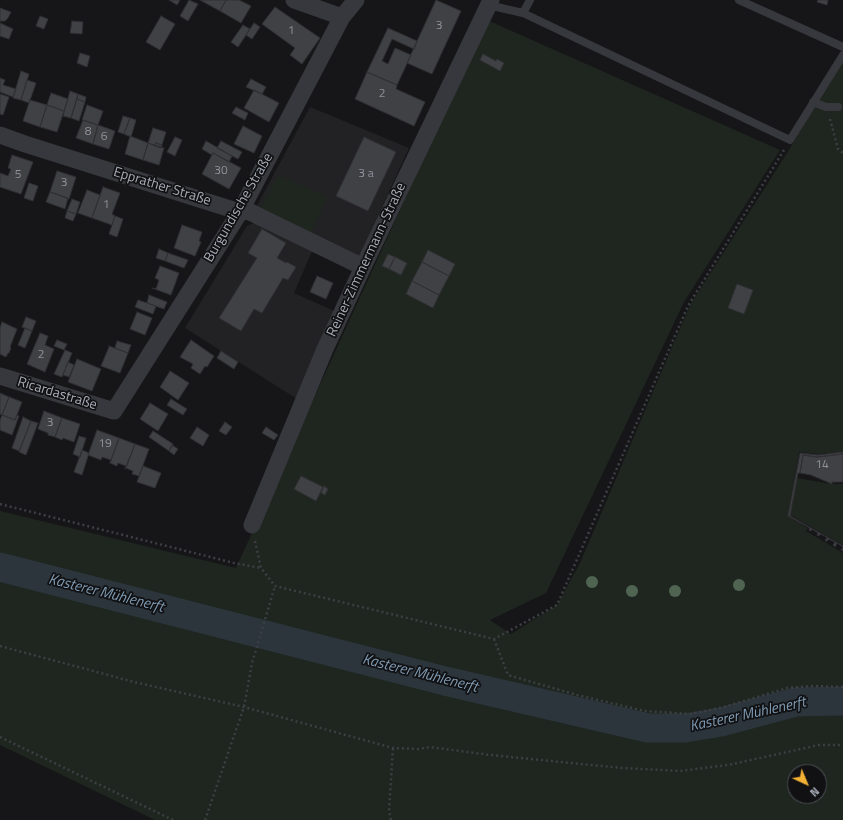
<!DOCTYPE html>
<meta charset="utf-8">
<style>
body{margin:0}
#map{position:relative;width:843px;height:820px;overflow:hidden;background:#161618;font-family:"Titillium Web",sans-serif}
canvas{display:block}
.north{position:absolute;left:787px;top:764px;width:40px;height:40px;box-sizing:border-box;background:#111113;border:1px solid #4d4f55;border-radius:50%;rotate:136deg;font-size:11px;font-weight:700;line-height:16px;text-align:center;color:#a8adb8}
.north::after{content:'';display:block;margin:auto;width:14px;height:18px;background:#f2b134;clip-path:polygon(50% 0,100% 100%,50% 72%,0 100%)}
</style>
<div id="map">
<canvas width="843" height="820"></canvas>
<div class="north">N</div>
</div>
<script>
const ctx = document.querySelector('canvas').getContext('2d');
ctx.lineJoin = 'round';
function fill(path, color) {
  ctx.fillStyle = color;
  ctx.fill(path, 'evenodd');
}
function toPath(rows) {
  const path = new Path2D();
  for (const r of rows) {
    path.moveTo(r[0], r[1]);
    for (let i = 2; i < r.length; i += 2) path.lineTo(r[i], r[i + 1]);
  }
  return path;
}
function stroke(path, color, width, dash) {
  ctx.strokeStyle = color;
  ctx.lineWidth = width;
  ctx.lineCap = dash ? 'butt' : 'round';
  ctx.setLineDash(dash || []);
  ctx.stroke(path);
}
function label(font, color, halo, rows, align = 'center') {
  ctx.font = font + ' "Titillium Web",sans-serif';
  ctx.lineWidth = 3.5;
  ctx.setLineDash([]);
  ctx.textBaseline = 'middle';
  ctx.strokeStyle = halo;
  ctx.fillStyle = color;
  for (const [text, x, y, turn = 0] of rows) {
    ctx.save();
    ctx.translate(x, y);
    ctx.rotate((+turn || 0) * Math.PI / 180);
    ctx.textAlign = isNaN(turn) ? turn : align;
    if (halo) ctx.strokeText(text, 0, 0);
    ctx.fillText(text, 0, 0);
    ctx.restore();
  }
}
const built = toPath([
 [310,107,409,148,358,259,254,211],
 [256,222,313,249,294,293,334,311,297,399,185,328,247,226]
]);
const green = toPath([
 [487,20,780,150,684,302,546,593,490,620,511,634,557,605,580,563,690,305,789,150,843,58,843,452,818,454,799,452,788,516,808,528,806,531,843,553,843,820,155,820,0,745,0,511,236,568],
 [795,772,819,772,819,796,795,796],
 [278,175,328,197,310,235,259,211],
 [797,478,832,484,843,484,843,545,790,515]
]);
const river = toPath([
 [0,567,445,681,648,728,685,728,721,722,796,702,843,701]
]);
const building = toPath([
 [169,0,180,0,177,5,169,0],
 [189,0,198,4,188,21,180,16,189,0],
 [200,0,226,0,220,11,200,0],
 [226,0,239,0,251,6,241,23,220,11,226,0],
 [436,0,461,11,432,74,407,63,436,0],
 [818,0,828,0,827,5,817,2,818,0],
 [275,7,320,38,302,64,290,55,295,48,262,24,275,7],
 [0,8,11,12,8,18,5,21,0,21,0,8],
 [40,16,48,19,44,29,36,26,40,16],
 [161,16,175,24,160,50,146,42,161,16],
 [72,21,83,22,82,34,70,33,72,21],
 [0,23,13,29,9,39,0,36,0,23],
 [254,23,260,27,252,39,246,35,254,23],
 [243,25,250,29,238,47,231,42,243,25],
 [388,28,417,41,414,49,392,39,382,61,388,64,395,48,411,55,397,85,367,72,388,28],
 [80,53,90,56,87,67,77,63,80,53],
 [483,54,496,61,497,59,504,63,500,71,480,60,483,54],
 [21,71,29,74,21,100,13,98,21,71],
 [367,72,397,85,396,89,425,102,414,126,355,99,367,72],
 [0,78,5,80,3,85,16,89,13,97,0,92,0,78],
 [251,79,266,87,262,94,246,87,251,79],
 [27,80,36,83,29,103,21,100,27,80],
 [254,90,279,103,269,122,244,108,254,90],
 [70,91,78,94,71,118,63,116,70,91],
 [51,93,68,99,64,111,47,105,51,93],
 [0,94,9,97,3,115,0,114,0,94],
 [78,94,86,97,85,102,77,99,78,94],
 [77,99,85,102,79,121,71,118,77,99],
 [30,100,47,105,40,127,23,121,30,100],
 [47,105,64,111,57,132,40,127,47,105],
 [87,105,103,111,98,125,82,120,87,105],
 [236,107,248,113,245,120,232,113,236,107],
 [123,116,130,118,124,134,118,132,123,116],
 [130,118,136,120,131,137,124,134,130,118],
 [83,120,98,125,93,144,76,138,83,120],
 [98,125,115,131,109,149,93,144,98,125],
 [243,126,262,136,254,153,234,144,243,126],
 [153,128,166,132,162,145,156,143,155,146,148,143,153,128],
 [130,136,148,143,143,160,125,154,130,136],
 [175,137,182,140,175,156,167,152,175,137],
 [364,137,396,152,368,211,336,196,364,137],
 [206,141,232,156,229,162,213,153,212,155,202,149,206,141],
 [221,141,242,152,238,159,217,148,221,141],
 [148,143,164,148,159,165,143,160,148,143],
 [156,143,162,145,161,148,155,146,156,143],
 [213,153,241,168,229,189,202,174,213,153],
 [12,155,33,162,21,194,0,187,0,173,8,176,11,169,8,168,12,155],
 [57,171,76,177,69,199,50,192,57,171],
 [29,183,38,186,33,201,24,198,29,183],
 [103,187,120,193,112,214,115,216,112,225,92,218,103,187],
 [87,190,100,195,92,218,78,213,87,190],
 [50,192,68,198,65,209,46,202,50,192],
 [72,199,80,202,76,214,67,211,72,199],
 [67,211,76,214,73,221,65,218,67,211],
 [115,216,123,219,117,237,109,234,115,216],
 [182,225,202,232,199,241,201,242,195,256,174,248,182,225],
 [262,229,286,243,277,258,286,263,287,262,296,267,288,280,283,278,262,313,254,309,241,331,219,318,257,258,248,253,262,229],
 [159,249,168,253,165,261,156,258,159,249],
 [428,250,455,264,449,276,422,262,428,250],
 [168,253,188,260,184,268,165,261,168,253],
 [388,254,395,257,389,269,382,266,388,254],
 [395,257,407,263,401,275,389,269,395,257],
 [422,262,449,276,439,295,412,281,422,262],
 [160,266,179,273,171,295,152,288,156,289,159,280,155,278,160,266],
 [317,276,333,283,326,299,310,292,317,276],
 [412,281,439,295,433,308,406,294,412,281],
 [737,284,753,290,744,314,728,308,737,284],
 [149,295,167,302,164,309,147,303,149,295],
 [138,300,156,306,153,314,135,307,138,300],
 [137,312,152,318,145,335,130,329,137,312],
 [26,317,36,321,32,331,22,327,26,317],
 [2,322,17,329,10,347,11,348,9,353,8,353,6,357,0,354,0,328,2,322],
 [25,328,32,331,25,348,18,345,25,328],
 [40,333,48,336,45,345,54,349,45,372,27,364,40,333],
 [57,340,67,344,64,350,54,346,57,340],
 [191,340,214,356,207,367,205,366,200,374,191,368,193,364,180,357,191,340],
 [117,341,131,345,128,353,115,348,117,341],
 [109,346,128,353,120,373,101,366,109,347,109,346],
 [65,350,72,353,62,377,54,374,65,350],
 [221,351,238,362,234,369,217,358,221,351],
 [77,359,101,369,92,391,68,382,77,359],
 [68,362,74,365,69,377,63,375,68,362],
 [170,371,189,383,178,400,160,387,170,371],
 [0,393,9,397,2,415,0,414,0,393],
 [9,397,22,402,15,420,2,415,9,397],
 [171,399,187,409,183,415,167,405,171,399],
 [150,403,168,414,158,431,140,419,150,403],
 [44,411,62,418,55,437,48,435,48,433,38,429,44,411],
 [2,415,15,420,17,415,19,416,12,435,0,430,0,420,2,415],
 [23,417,31,421,19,451,12,448,23,417],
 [62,418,80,424,74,442,63,438,62,440,55,437,62,418],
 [31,421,38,423,26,455,19,452,31,421],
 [225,422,232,427,226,435,219,431,225,422],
 [197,427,209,435,203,446,190,438,197,427],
 [266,427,278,435,274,440,262,433,266,427],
 [97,430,119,438,110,463,111,460,102,457,101,460,88,455,97,430],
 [153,431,173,444,169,451,149,437,153,431],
 [79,436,86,438,80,457,73,454,79,436],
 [119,438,135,444,125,469,126,466,118,463,117,466,110,463,119,438],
 [135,444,149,449,139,476,132,474,133,471,126,468,135,444],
 [172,445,178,449,174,455,169,451,172,445],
 [82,450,89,453,82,475,74,472,82,450],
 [843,452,843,454,817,457,803,455,800,473,798,473,790,516,843,546,843,551,841,550,843,547,837,543,835,547,833,545,835,542,829,539,827,541,825,541,827,537,820,534,819,536,817,535,818,533,812,529,811,531,809,530,810,528,788,516,800,453,818,455,843,452],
 [843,454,843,482,832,482,832,484,811,475,800,473,803,455,817,457,843,454],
 [143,466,161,473,155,488,137,482,143,466],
 [301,476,323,487,316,501,294,489,301,476],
 [324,486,328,489,325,495,321,493,324,486]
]);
const path = toPath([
 [830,119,838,149,843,153],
 [0,504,234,563,261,568],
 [255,541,261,568,275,586,494,639,557,605,688,306,784,150],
 [494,639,508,675,577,695,645,711,691,714,724,707,787,688,814,686,843,687],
 [0,646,134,682,244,707,393,748,418,749,430,747,490,755,622,768,680,771,728,765,819,745,843,745],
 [0,737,173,820],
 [205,820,244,707,252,663,275,586],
 [391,820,389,811,393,748]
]);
const service = toPath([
 [530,0,523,13,790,140,843,55],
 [739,0,843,47],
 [488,5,523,13],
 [813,102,826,107,838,107]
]);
const minor = toPath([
 [294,0,342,17],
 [0,135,25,144,240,212,248,211,363,267],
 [0,376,114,411,240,212,342,17,356,0],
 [252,525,325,349,363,267,491,0]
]);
const trees = [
 [592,582],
 [739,585],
 [632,591],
 [675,591]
];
const numberNames = [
 ["3",439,26],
 ["1",291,31],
 ["2",382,94],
 ["8",88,132],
 ["6",104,137],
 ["30",221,171],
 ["3 a",366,174],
 ["5",18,175],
 ["3",64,183],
 ["1",106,205],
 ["2",41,355],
 ["3",50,423],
 ["19",105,444],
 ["14",822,465]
];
const streetNames = [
 ["Epprather Straße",162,187,17],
 ["Burgundische Straße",239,208,-60],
 ["Reiner-Zimmermann-Straße",367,260,-65],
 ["Ricardastraße",57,394,17]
];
const waterNames = [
 ["Kasterer Mühlenerft",106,594,14],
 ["Kasterer Mühlenerft",420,674,14],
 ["Kasterer Mühlenerft",748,715,-12]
];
fill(built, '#222225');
fill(green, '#1e261f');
stroke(river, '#2c353c', 29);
fill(building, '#404145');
stroke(building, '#303034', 1);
stroke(path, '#3d3f44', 2.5, [2, 3]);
stroke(service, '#37383d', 8);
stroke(minor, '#37383d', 17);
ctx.fillStyle = '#506452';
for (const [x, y] of trees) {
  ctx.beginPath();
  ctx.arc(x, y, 6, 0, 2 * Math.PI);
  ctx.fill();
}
label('12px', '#8e929b', null, numberNames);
label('14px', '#a8adb8', '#111113', streetNames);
label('italic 15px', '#7f9bb3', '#111113', waterNames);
</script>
